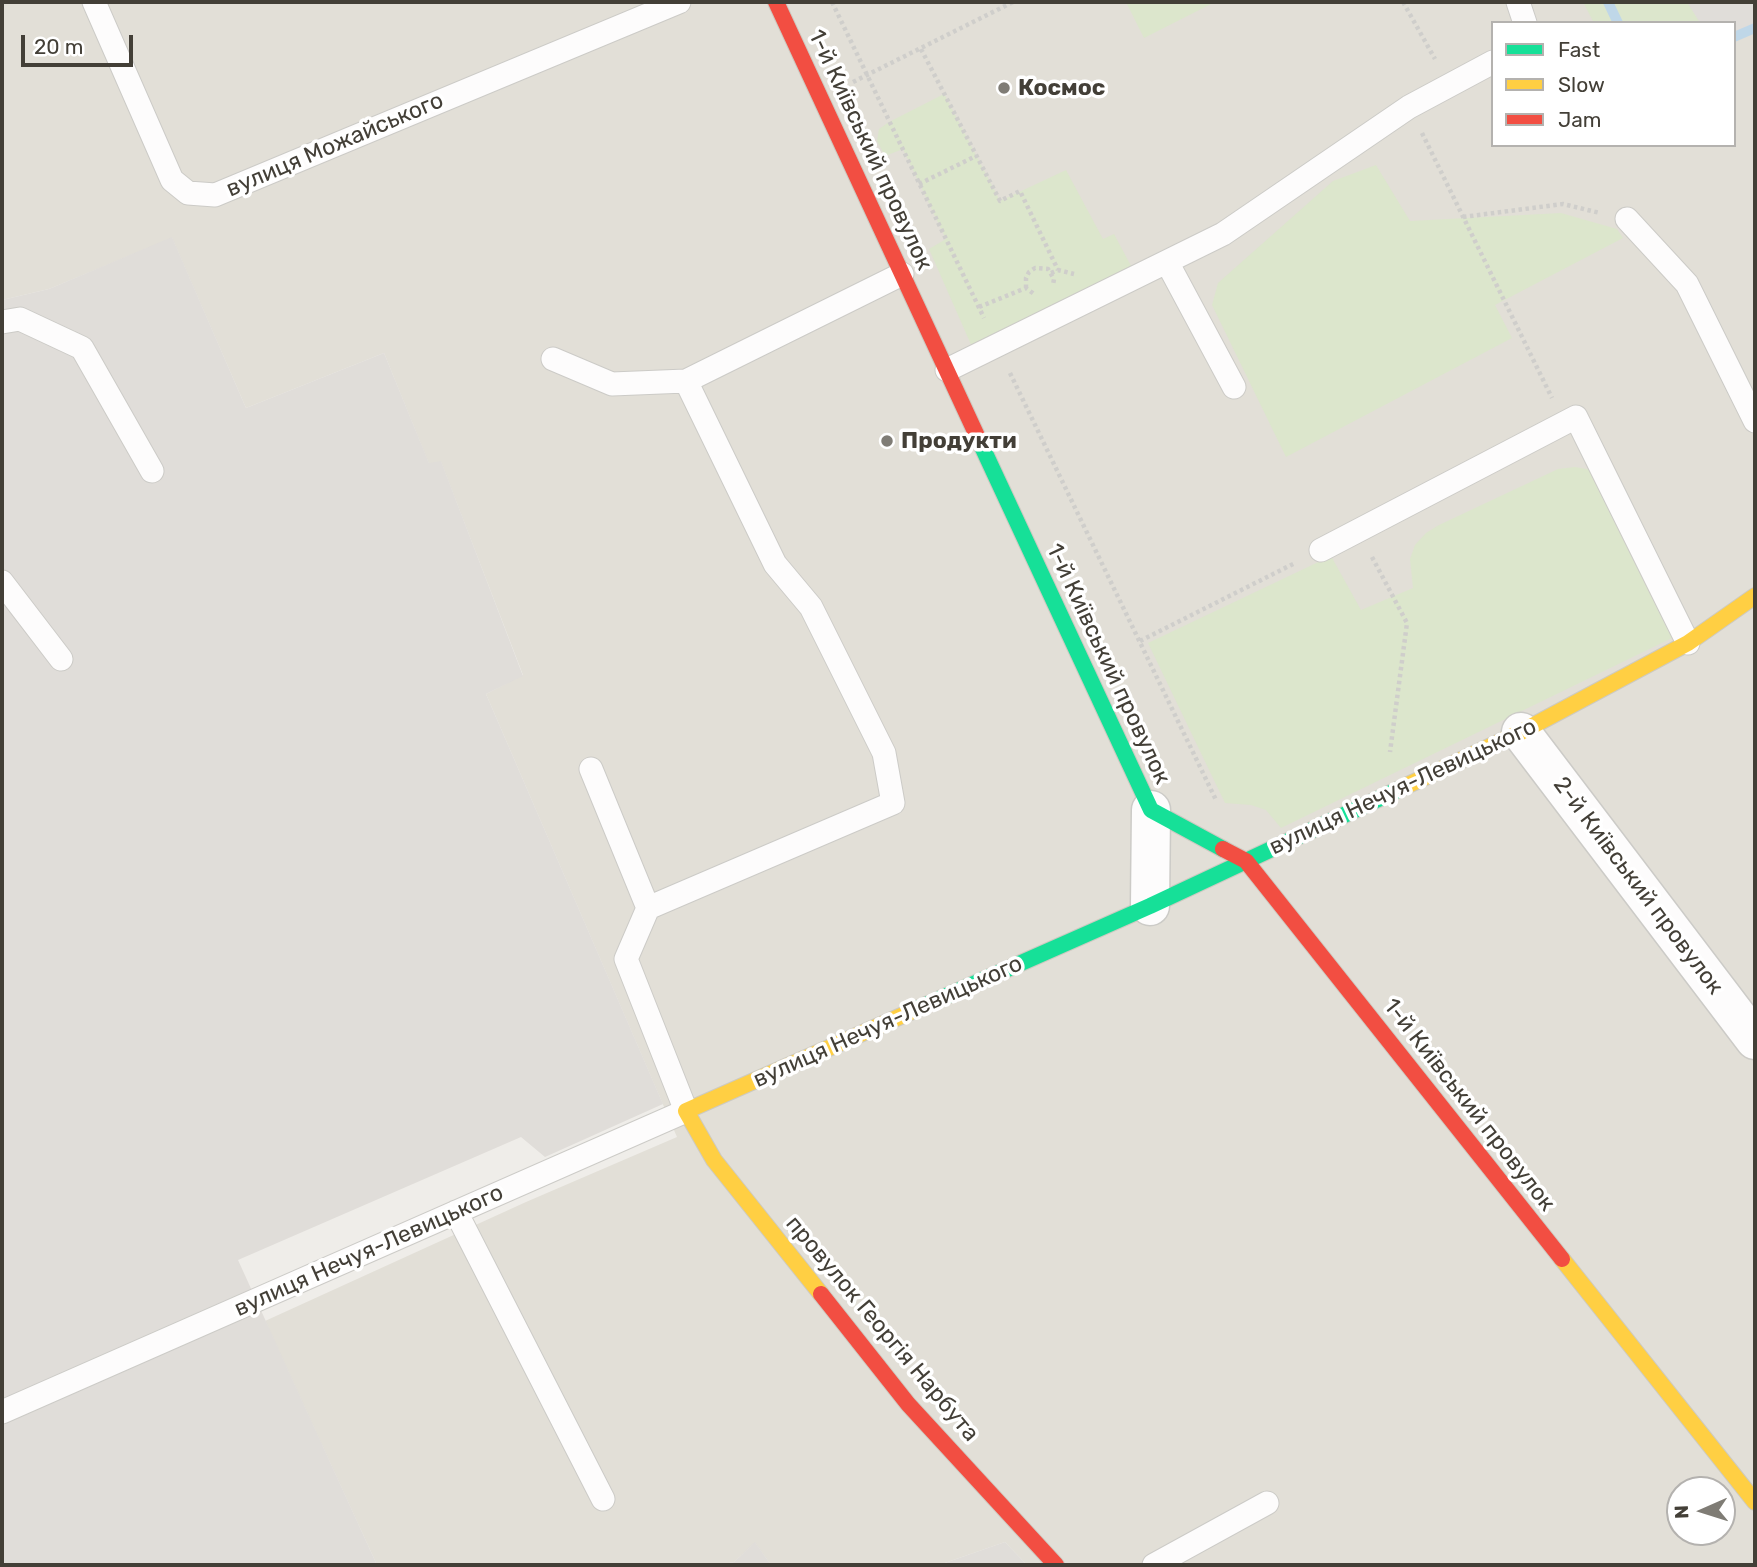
<!DOCTYPE html>
<meta charset="utf-8">
<style>
body{margin:0}
#map{position:relative;width:1757px;height:1567px;overflow:hidden;background:#efede9;font-family:Rubik,sans-serif}
canvas{display:block}
.frame{position:absolute;inset:0;border:4px solid #433f37;pointer-events:none}
.legend{position:absolute;left:1491px;top:21px;width:245px;height:126px;box-sizing:border-box;background:#fff;border:2px solid #b4b2af;margin:0;padding:9px 12px;list-style:none;font-size:21px;color:#433f37}
.legend li{display:flex;align-items:center;gap:14px;height:35px}
.legend b{width:35px;border:2px solid #b4b2af}
.north{position:absolute;left:1666px;top:1476px;width:70px;height:70px;box-sizing:border-box;background:#fff;border:2px solid #b4b2af;border-radius:50%;rotate:267deg;font-size:19px;font-weight:700;line-height:28px;text-align:center;color:#433f37}
.north::after{content:'';display:block;margin:auto;width:24px;height:32px;background:#7f7c75;clip-path:polygon(50% 0,100% 100%,50% 72%,0 100%)}
.scale{position:absolute;left:21px;top:35px;width:112px;height:32px;box-sizing:border-box;border:4px solid #433f37;border-top:0;padding-left:9px;font-size:21px;line-height:24px;white-space:nowrap;color:#433f37;-webkit-text-stroke:5px #fff;paint-order:stroke}
</style>
<div id="map">
<canvas width="1757" height="1567"></canvas>
<div class="frame"></div>
<ul class="legend">
<li><b style="height:9px;background:#16e098"></b>Fast</li>
<li><b style="height:9px;background:#ffcf43"></b>Slow</li>
<li><b style="height:9px;background:#f24e42"></b>Jam</li>
</ul>
<div class="north">N</div>
<div class="scale">20 m</div>
</div>
<script>
const ctx = document.querySelector('canvas').getContext('2d');
ctx.lineJoin = 'round';
function fill(path, color) {
  ctx.fillStyle = color;
  ctx.fill(path, 'evenodd');
}
function toPath(rows) {
  const path = new Path2D();
  for (const r of rows) {
    path.moveTo(r[0], r[1]);
    for (let i = 2; i < r.length; i += 2) path.lineTo(r[i], r[i + 1]);
  }
  return path;
}
function stroke(path, color, width, dash) {
  ctx.strokeStyle = color;
  ctx.lineWidth = width;
  ctx.lineCap = dash ? 'butt' : 'round';
  ctx.setLineDash(dash || []);
  ctx.stroke(path);
}
function label(font, color, halo, rows, align = 'center') {
  ctx.font = font + ' Rubik,sans-serif';
  ctx.lineWidth = 7;
  ctx.setLineDash([]);
  ctx.textBaseline = 'middle';
  ctx.strokeStyle = halo;
  ctx.fillStyle = color;
  for (const [text, x, y, turn = 0] of rows) {
    ctx.save();
    ctx.translate(x, y);
    ctx.rotate((+turn || 0) * Math.PI / 180);
    ctx.textAlign = isNaN(turn) ? turn : align;
    if (halo) ctx.strokeText(text, 0, 0);
    ctx.fillText(text, 0, 0);
    ctx.restore();
  }
}
const residential = toPath([
 [2,2,1755,2,1755,1565,1027,1565,1005,1542,939,1565,771,1565,755,1543,734,1562,719,1565,377,1565,265,1321,526,1202,677,1137,486,694,523,675,441,462,429,464,384,353,246,408,172,238,49,289,2,300],
 [1493,23,1734,23,1734,145,1493,145],
 [1680,1490,1722,1490,1722,1532,1680,1532]
]);
const industrial = toPath([
 [1687,2,1755,2,1755,28,1734,37,1734,23,1700,23],
 [172,237,246,408,384,353,429,463,441,461,523,676,486,694,663,1104,545,1157,521,1137,238,1260,377,1565,2,1565,2,300,49,289],
 [755,1542,771,1565,719,1565,734,1562],
 [1005,1542,1027,1565,939,1565]
]);
const green = toPath([
 [1126,2,1215,2,1144,38],
 [1583,2,1687,2,1700,23,1594,23],
 [944,94,1000,201,1066,170,1103,239,1114,234,1137,277,976,356,929,249,946,239,903,149,885,156,877,141,879,129,889,122],
 [1376,165,1410,221,1561,213,1617,229,1623,238,1495,305,1512,338,1286,457,1212,305,1218,283,1333,181],
 [1575,467,1592,470,1674,627,1672,638,1281,828,1266,810,1251,805,1225,803,1148,643,1331,556,1361,610,1413,588,1410,559,1415,545,1426,533,1439,525,1558,469]
]);
const stream = toPath([
 [1608,2,1618,23],
 [1734,37,1755,28]
]);
const path = toPath([
 [832,2,984,318],
 [1403,2,1435,59],
 [921,49,1000,201,1020,191,1058,270],
 [853,82,1013,2],
 [1422,133,1552,398],
 [919,184,976,156],
 [1463,217,1563,204,1600,213],
 [1051,273,1058,270,1074,274],
 [1026,288,1026,278,1029,272,1035,268,1048,269,1054,279,1053,285],
 [979,307,1026,288,1034,294],
 [1010,373,1216,800],
 [1372,557,1407,623,1390,752],
 [1140,641,1295,563]
]);
const lane = toPath([
 [94,2,172,180,188,193,215,195,679,2],
 [1518,2,1525,23],
 [1627,219,1687,284,1755,421],
 [1167,262,1234,387],
 [2,322,20,319,82,348,152,471],
 [947,370,1223,234,1409,107,1493,62],
 [686,381,902,274],
 [1321,550,1576,417,1688,643],
 [2,582,61,659],
 [591,769,648,908],
 [456,1212,603,1499],
 [2,1412,686,1111,626,959,648,908,893,803,884,753,811,607,775,564,686,381,612,384,553,359],
 [1154,1565,1267,1503]
]);
const street = toPath([
 [1521,732,1755,1040],
 [1150,906,1151,810]
]);
const fast = toPath([
 [978,438,1151,810,1223,849],
 [917,1009,1150,906,1406,786]
]);
const slow = toPath([
 [1406,786,1521,732,1688,643,1755,596],
 [1562,1259,1755,1502],
 [821,1294,714,1160,686,1111,917,1009]
]);
const jam = toPath([
 [776,2,978,438],
 [1223,849,1246,861,1562,1259],
 [821,1294,908,1404,1056,1565]
]);
const markers = [
 [1004,88,7,"#7f7c75"],
 [887,441,7,"#7f7c75"]
];
const poiNames = [
 ["Космос",1018,88],
 ["Продукти",901,441]
];
const streetNames = [
 ["вулиця Можайського",335,145,-23],
 ["1-й Київський провулок",870,150,65],
 ["1-й Київський провулок",1108,664,65],
 ["вулиця Нечуя-Левицького",1403,787,-25],
 ["2-й Київський провулок",1638,886,53],
 ["вулиця Нечуя-Левицького",888,1022,-24],
 ["1-й Київський провулок",1469,1105,52],
 ["вулиця Нечуя-Левицького",369,1251,-24],
 ["провулок Георгія Нарбута",882,1329,50]
];
fill(residential, '#e2dfd7');
fill(industrial, '#e0ddd9');
fill(green, '#dce6cc');
stroke(stream, '#bfd7e8', 10);
stroke(lane, '#cccbc7', 25);
stroke(street, '#cccbc7', 41);
stroke(fast, '#cdcac1', 18);
stroke(slow, '#cdcac1', 18);
stroke(jam, '#cdcac1', 18);
stroke(path, '#cfcecb', 4.5, [3.5, 3.5]);
stroke(lane, '#fdfcfc', 23);
stroke(street, '#fdfcfc', 38);
stroke(fast, '#16e098', 16);
stroke(slow, '#ffcf43', 16);
stroke(jam, '#f24e42', 16);
for (const [x, y, r, color] of markers) {
  const dot = new Path2D();
  dot.arc(x, y, r, 0, 2 * Math.PI);
  ctx.fillStyle = color;
  ctx.fill(dot);
  stroke(dot, '#fff', 2.5);
}
label('bold 23px', '#433f37', '#fff', poiNames, 'left');
label('23px', '#433f37', '#fff', streetNames);
</script>
